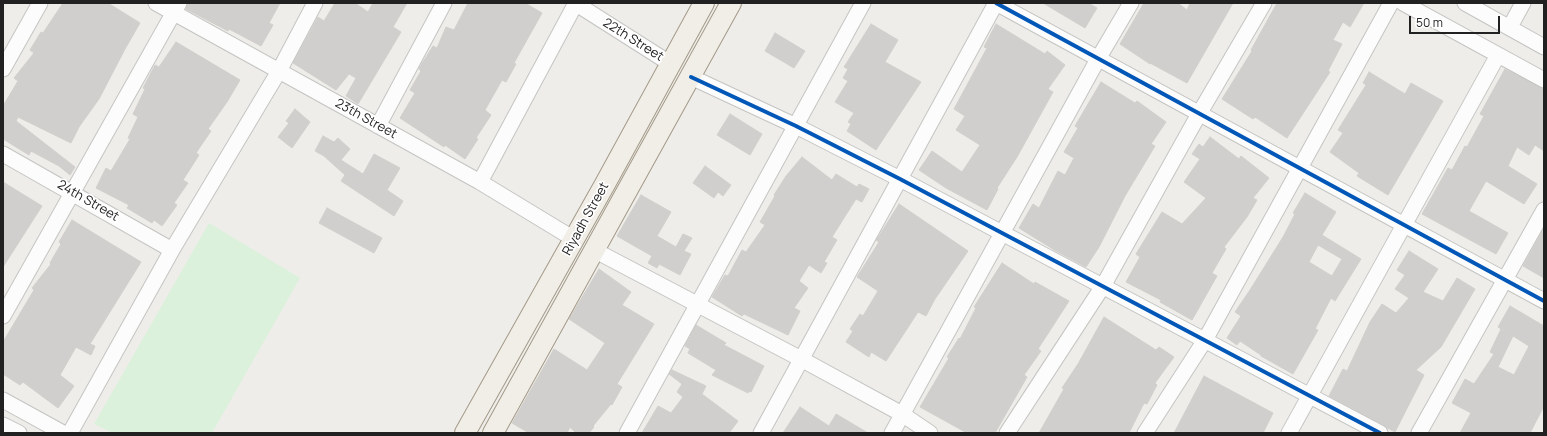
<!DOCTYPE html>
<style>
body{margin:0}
#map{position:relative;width:1547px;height:436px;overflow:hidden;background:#eeedea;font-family:Manrope,sans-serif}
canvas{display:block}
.frame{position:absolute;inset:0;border:4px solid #212121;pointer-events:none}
.scale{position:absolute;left:1409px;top:16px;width:91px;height:18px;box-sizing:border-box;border:2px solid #212121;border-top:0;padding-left:5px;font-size:12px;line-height:14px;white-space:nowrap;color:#212121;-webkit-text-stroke:3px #fff;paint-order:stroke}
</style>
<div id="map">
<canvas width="1547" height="436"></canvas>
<div class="frame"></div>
<div class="scale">50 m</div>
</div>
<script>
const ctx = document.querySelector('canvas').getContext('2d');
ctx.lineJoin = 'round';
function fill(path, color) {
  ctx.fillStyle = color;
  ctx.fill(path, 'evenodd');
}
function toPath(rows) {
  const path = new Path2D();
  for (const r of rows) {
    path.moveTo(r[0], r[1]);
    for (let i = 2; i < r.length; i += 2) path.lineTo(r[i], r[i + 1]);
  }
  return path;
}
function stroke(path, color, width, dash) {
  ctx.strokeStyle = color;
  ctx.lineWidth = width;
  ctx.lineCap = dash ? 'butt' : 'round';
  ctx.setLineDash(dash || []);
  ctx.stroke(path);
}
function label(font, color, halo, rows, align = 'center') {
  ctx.font = font + ' Manrope,sans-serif';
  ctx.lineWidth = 3.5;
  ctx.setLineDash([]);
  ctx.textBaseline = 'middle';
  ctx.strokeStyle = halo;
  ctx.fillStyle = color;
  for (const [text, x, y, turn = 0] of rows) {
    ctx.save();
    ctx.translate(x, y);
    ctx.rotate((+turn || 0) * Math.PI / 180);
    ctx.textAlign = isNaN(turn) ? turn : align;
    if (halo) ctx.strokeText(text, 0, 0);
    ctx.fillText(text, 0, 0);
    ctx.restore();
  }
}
const park = toPath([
 [209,223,300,278,212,433,113,433,94,424]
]);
const building = toPath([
 [63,3,108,3,140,23,125,49,99,99,79,127,71,143,18,117,16,121,75,167,70,175,59,166,31,151,29,155,3,139,3,106,18,81,14,78,34,53,30,50,41,32,43,33,63,3],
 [188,3,280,3,269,23,273,25,261,46,229,29,228,31,186,9,188,3],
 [335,3,355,3,368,12,373,3,407,3,393,27,401,32,358,104,346,96,356,78,349,74,336,90,293,63,318,17,324,21,335,3],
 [468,3,525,3,542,13,514,63,516,64,506,82,502,80,485,110,491,115,476,138,478,139,465,159,445,145,444,147,400,118,415,93,410,90,421,71,419,69,421,65,433,46,437,48,446,27,454,30,468,3],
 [1043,3,1088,3,1097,8,1085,28,1043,3],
 [1144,3,1178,3,1187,10,1190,3,1233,3,1187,83,1150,63,1150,64,1120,44,1144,3],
 [1277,3,1364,3,1350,27,1343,22,1333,40,1342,44,1328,71,1330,72,1287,138,1255,117,1253,119,1222,99,1252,51,1251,50,1277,3],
 [871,24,898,40,885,62,921,82,876,150,847,131,851,124,848,122,854,113,835,102,848,81,843,78,848,69,844,67,871,24],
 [996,24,1045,54,1047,51,1065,65,1048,89,1053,92,1017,157,997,188,998,189,987,210,946,188,919,170,932,151,962,172,980,145,956,130,965,116,954,109,987,48,984,47,996,24],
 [775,33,805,51,794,68,765,51,775,33],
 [176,42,240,80,227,102,208,129,211,131,196,153,199,155,183,180,188,183,174,203,177,205,162,226,154,220,152,223,127,208,129,205,96,188,106,168,111,171,130,139,128,138,138,117,133,114,145,89,143,88,155,65,159,67,176,42],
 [1505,69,1544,89,1544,151,1535,145,1529,155,1517,147,1508,166,1537,184,1524,204,1486,181,1469,211,1508,233,1496,254,1422,214,1448,168,1452,170,1465,146,1467,147,1484,116,1480,114,1505,69],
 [1369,72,1405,94,1411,83,1443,101,1388,195,1357,176,1359,173,1330,152,1343,133,1338,130,1366,85,1363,83,1369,72],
 [1101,82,1135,103,1137,101,1166,122,1151,144,1155,146,1125,196,1099,247,1086,267,1056,251,1019,228,1033,204,1039,208,1058,171,1065,175,1074,158,1064,152,1078,128,1075,126,1101,82],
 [295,109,310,122,292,148,278,137,289,123,286,121,295,109],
 [730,114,762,134,750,155,717,135,730,114],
 [323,136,334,142,338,138,350,149,341,160,363,174,374,154,400,168,387,190,403,201,394,216,341,181,345,175,324,156,315,151,323,136],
 [1210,137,1239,159,1241,156,1269,178,1253,198,1257,200,1247,217,1224,247,1226,249,1212,273,1217,276,1192,320,1160,302,1161,300,1126,282,1140,257,1136,254,1162,212,1182,224,1206,198,1184,182,1200,159,1192,154,1199,144,1203,147,1210,137],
 [802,157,832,180,836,174,857,187,859,184,869,189,862,202,856,199,832,237,837,240,824,262,827,263,821,273,809,265,799,281,808,288,794,308,800,311,788,335,744,314,742,316,712,297,725,275,728,276,742,250,746,252,765,225,760,222,775,196,774,195,786,176,802,157],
 [705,166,731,185,723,196,718,192,714,198,693,183,705,166],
 [3,182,42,206,3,267,3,182],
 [1305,193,1336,212,1322,235,1361,259,1335,301,1331,298,1315,329,1318,330,1293,374,1261,356,1261,355,1240,341,1237,345,1227,338,1241,316,1235,312,1250,290,1283,237,1295,214,1293,213,1305,193],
 [1318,245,1342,259,1332,276,1309,262,1318,245],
 [641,195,671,212,657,236,676,247,683,234,692,238,684,251,691,254,680,275,659,264,657,268,648,263,652,256,617,236,641,195],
 [899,204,968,251,935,299,926,316,918,312,886,361,871,352,869,357,846,342,853,331,850,329,860,314,863,316,878,291,857,277,879,242,876,240,879,236,899,204],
 [327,208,382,238,374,253,319,223,327,208],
 [72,220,141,262,90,344,95,346,91,355,76,347,60,375,74,386,58,408,23,382,20,385,3,374,3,342,34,290,32,288,51,264,50,263,61,244,59,242,72,220],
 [1544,228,1544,278,1523,266,1544,228],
 [1409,251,1438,269,1423,292,1443,301,1457,278,1475,289,1441,347,1416,370,1424,375,1395,432,1329,396,1343,369,1347,371,1370,322,1382,304,1396,313,1409,298,1395,289,1405,275,1397,270,1409,251],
 [1002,263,1034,284,1035,282,1069,301,1038,349,1041,351,1024,375,1027,377,995,433,967,433,920,407,949,358,947,357,959,338,960,339,976,308,974,307,1002,263],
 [599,269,631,292,622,305,654,324,617,384,622,387,612,405,611,404,593,426,594,427,589,433,576,433,570,427,567,433,529,433,512,423,554,349,587,370,605,343,569,319,599,269],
 [1510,306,1544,326,1544,406,1530,433,1460,433,1471,413,1452,403,1465,379,1474,384,1494,354,1490,352,1501,329,1498,327,1510,306],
 [1513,336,1529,346,1514,375,1498,367,1513,336],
 [1104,317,1156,350,1159,347,1174,357,1155,383,1157,385,1147,404,1144,403,1129,433,1039,433,1064,389,1062,388,1078,364,1104,317],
 [696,325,726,343,724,345,764,366,751,392,749,391,748,393,712,375,716,370,688,353,690,349,685,346,696,325],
 [672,370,706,386,702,394,738,421,729,433,642,433,658,406,671,413,683,397,677,392,682,384,669,374,672,370],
 [1204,376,1273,413,1263,433,1174,433,1204,376],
 [800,407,829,426,836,414,868,433,783,433,800,407]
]);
const minor = toPath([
 [156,3,480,182,574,239],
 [575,3,671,64],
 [996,3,1544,301],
 [1403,3,1544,80],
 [1465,3,1544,47],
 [1510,27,1523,3],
 [3,69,40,3],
 [691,77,796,126,900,179,1380,433],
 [378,126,444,3],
 [3,154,172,250],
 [480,182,576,3],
 [594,250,801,359,902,414,930,433],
 [3,316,179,3],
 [3,400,63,433],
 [3,425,19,433],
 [70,433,172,250,279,71,315,3],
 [627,433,863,3],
 [761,433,996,3],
 [892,433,1098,59,1131,3],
 [1007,433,1103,286,1199,114,1264,3],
 [1145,433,1205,340,1391,3],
 [1289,433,1498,55],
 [1419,433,1544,210]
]);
const major = toPath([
 [465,433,605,184,704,3],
 [493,433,731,3]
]);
const cycleway = toPath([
 [996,3,1544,301],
 [691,77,796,126,900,179,1380,433]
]);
const streetNames = [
 ["22th Street",633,40,32],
 ["23th Street",366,119,29],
 ["24th Street",88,201,30],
 ["Riyadh Street",586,219,-61]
];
fill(park, '#dbf1db');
fill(building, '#d1cfcd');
stroke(building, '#d1cfcc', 1);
stroke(minor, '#c4c4c2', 17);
stroke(major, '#a39a88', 22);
stroke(minor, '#fcfcfc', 15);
stroke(major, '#f1ede7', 20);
stroke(cycleway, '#0057b8', 4);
label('13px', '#212121', '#fff', streetNames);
</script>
